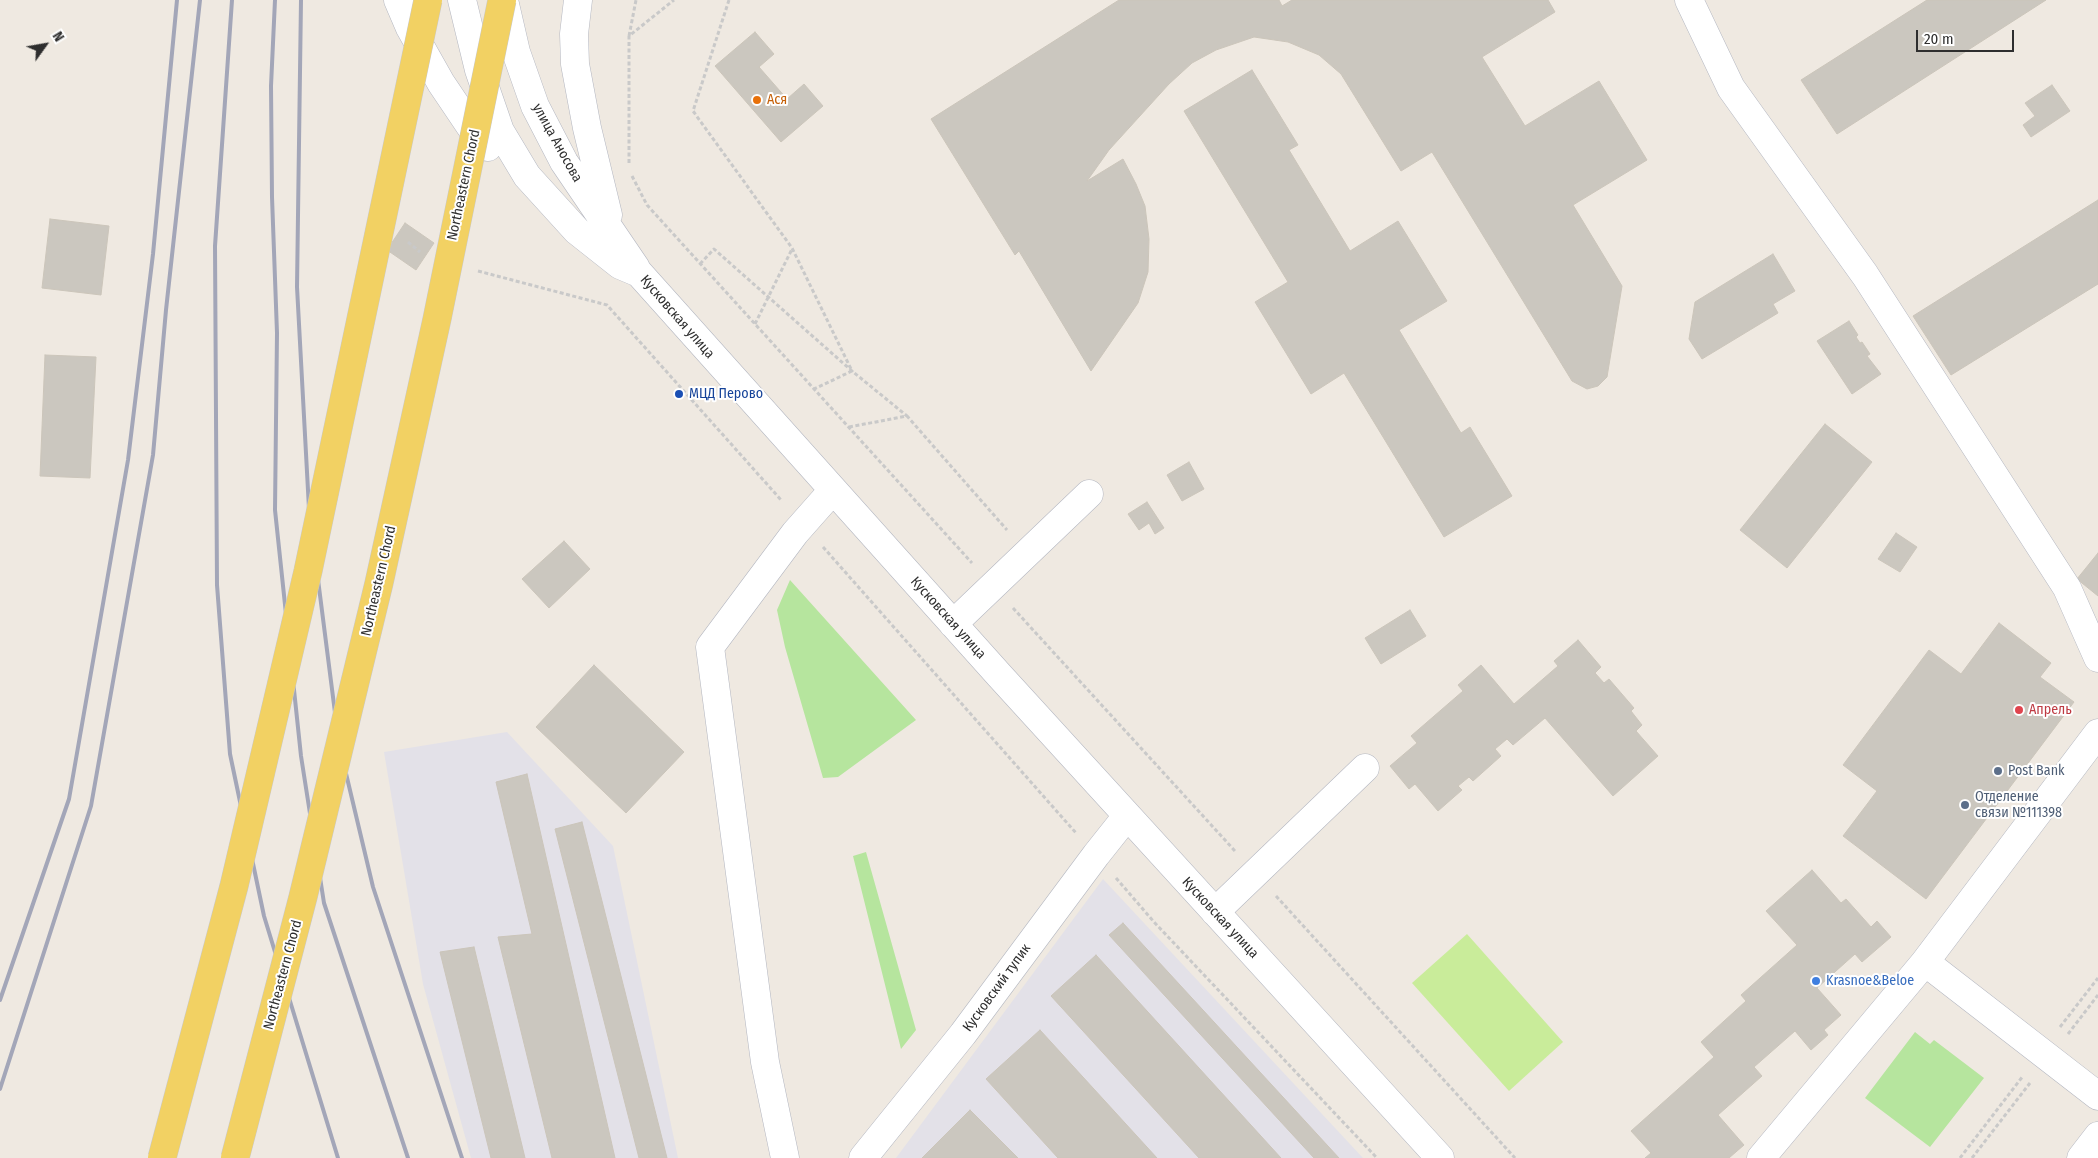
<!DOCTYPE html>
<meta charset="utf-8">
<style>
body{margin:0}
#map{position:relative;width:2098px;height:1158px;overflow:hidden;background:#efe9e1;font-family:"Fira Sans Condensed",sans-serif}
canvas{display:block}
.north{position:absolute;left:20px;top:20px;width:50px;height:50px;-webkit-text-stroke:4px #fff;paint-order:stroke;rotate:58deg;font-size:14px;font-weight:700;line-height:20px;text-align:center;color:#2e2e2e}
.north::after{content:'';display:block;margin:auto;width:18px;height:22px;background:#2e2e2e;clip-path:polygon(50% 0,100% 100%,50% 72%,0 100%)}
.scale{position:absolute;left:1916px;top:30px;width:98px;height:22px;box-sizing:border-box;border:2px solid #2e2e2e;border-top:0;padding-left:6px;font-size:15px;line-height:18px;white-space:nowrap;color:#2e2e2e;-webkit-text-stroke:4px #fff;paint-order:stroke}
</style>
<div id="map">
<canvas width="2098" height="1158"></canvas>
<div class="north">N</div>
<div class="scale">20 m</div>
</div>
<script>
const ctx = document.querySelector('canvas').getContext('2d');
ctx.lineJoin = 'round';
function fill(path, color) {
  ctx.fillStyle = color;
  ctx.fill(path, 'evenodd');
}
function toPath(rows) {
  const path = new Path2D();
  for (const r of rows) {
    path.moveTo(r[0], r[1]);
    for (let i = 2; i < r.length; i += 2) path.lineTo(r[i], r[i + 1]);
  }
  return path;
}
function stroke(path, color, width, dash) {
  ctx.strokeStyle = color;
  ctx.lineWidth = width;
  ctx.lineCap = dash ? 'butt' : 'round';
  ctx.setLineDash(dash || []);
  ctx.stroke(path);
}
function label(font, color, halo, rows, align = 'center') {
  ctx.font = font + ' "Fira Sans Condensed",sans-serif';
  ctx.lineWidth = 4;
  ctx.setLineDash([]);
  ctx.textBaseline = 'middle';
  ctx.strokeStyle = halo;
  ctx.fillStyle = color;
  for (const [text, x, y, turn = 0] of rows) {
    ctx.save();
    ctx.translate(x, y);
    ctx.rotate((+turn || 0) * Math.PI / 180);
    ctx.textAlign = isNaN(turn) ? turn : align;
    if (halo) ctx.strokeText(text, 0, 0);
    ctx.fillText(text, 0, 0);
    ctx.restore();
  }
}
const industrial = toPath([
 [507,732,613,846,678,1158,471,1158,423,984,384,752],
 [1103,879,1363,1158,896,1158]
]);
const green = toPath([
 [790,580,916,720,838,777,823,778,785,647,777,610],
 [866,852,916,1030,901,1049,853,856],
 [1915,1032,1930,1044,1934,1040,1984,1078,1930,1147,1865,1098]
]);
const pitch = toPath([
 [1467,934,1563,1042,1509,1091,1412,983]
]);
const building = toPath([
 [1119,0,1279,0,1282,6,1292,0,1548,0,1555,12,1482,57,1525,126,1599,81,1647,160,1573,205,1622,286,1607,377,1598,386,1587,389,1572,381,1432,152,1401,171,1341,74,1319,55,1288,42,1254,37,1216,50,1192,63,1169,84,1109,150,1087,181,1123,159,1136,184,1145,206,1149,239,1148,272,1138,303,1091,371,1019,251,1015,255,931,119,1119,0],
 [1927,0,2046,0,1837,134,1801,80,1927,0],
 [755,32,774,54,759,67,787,99,804,84,823,106,781,142,715,66,755,32],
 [1252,70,1298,145,1289,150,1350,251,1398,221,1447,301,1399,330,1461,433,1470,427,1512,496,1444,537,1344,373,1311,394,1255,302,1288,282,1184,111,1252,70],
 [2052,85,2070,111,2031,137,2023,125,2035,116,2025,103,2052,85],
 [2098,200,2098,284,1951,375,1913,316,2098,200],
 [50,219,109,226,101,295,42,288,50,219],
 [405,223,434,243,416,270,387,250,405,223],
 [1773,254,1795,291,1773,304,1778,313,1702,359,1689,339,1695,302,1773,254],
 [1849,321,1858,335,1856,337,1860,343,1862,342,1870,354,1867,356,1881,374,1852,394,1817,341,1849,321],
 [45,355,96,357,90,478,40,476,45,355],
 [1825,424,1872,462,1787,568,1740,530,1825,424],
 [1189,462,1204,489,1182,501,1167,475,1189,462],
 [1147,502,1164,528,1155,534,1149,523,1139,530,1128,514,1147,502],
 [1896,533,1917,547,1900,572,1878,559,1896,533],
 [564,541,590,569,549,608,522,579,564,541],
 [2098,553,2098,596,2077,579,2098,553],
 [1410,610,1426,636,1381,664,1365,638,1410,610],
 [1999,623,2051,663,2040,677,2074,702,1926,899,1843,836,1877,791,1843,765,1929,650,1961,674,1999,623],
 [1578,640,1601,667,1595,673,1604,683,1609,679,1634,708,1631,711,1642,725,1636,731,1658,756,1613,796,1545,718,1513,745,1507,739,1495,749,1501,756,1473,781,1469,777,1458,786,1462,790,1438,811,1415,784,1409,789,1390,766,1417,743,1411,736,1463,691,1458,685,1481,665,1514,704,1558,666,1554,661,1578,640],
 [594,665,684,752,626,813,536,727,594,665],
 [527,774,615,1158,552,1158,498,937,532,934,496,782,527,774],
 [582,822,667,1158,639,1158,555,829,582,822],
 [1812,870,1841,903,1846,899,1871,927,1877,921,1891,937,1862,962,1855,954,1817,988,1841,1015,1824,1030,1828,1035,1811,1050,1795,1031,1754,1067,1762,1076,1718,1115,1744,1145,1729,1158,1645,1158,1651,1153,1631,1131,1714,1057,1701,1042,1746,1001,1741,995,1797,945,1766,911,1812,870],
 [1123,923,1339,1158,1314,1158,1109,935,1123,923],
 [474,947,525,1158,491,1158,440,952,474,947],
 [1096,955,1281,1158,1199,1158,1051,996,1096,955],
 [1040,1030,1157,1158,1058,1158,986,1079,1040,1030],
 [970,1110,1018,1158,922,1158,970,1110]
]);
const path = toPath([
 [729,0,693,111,792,248,852,371,814,389],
 [629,36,636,0],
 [629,163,629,36,674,0],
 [632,176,647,205,972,563],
 [408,242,420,252],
 [700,264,714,249,852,371,907,416],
 [478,271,607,305,782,501],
 [755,324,792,249],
 [849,427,907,416,1007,530],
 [823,547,1076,833],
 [1013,608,1235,851],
 [1116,878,1154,922,1377,1158],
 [1276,896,1515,1158],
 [2060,1027,2098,978],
 [2068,1034,2098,995],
 [1960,1158,2023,1076],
 [1972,1158,2030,1083]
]);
const minor = toPath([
 [398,0,410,28,441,83,472,129,488,147],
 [462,0,479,70,500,131,527,176,577,231,620,265,639,273,999,675,1440,1158],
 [504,0,516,52,535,106,564,162,636,268],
 [578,0,574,34,575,64,587,128,608,215],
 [1689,0,1731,88,1865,275,2067,588,2098,658],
 [953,624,1089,494],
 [1215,912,1365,768],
 [1925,962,2098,733],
 [785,1158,765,1062,710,647,795,533,833,490],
 [863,1158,963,1034,1096,855,1127,816],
 [1761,1158,1925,962,2098,1096],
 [2081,1158,2098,1136]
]);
const rail = toPath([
 [232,0,215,246,217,585,230,754,264,916,338,1158],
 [275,0,271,86,272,197,277,333,275,510,301,756,324,903,408,1158],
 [301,0,297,287,309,509,339,744,373,887,462,1158],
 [0,1000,69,799,128,460,153,254,177,0],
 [0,1089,91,806,153,455,166,310,200,0]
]);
const majorBridge = toPath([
 [162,1158,234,886,308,571,428,0],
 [235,1158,303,897,379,583,437,319,502,0]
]);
const markers = [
 [757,100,5,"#e8710a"],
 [679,394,5,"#1a4fb4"],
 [2019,710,5,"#e0444e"],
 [1998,771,5,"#5c6f8a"],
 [1965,805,5,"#5c6f8a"],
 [1816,981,5,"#3f7fe0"]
];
const foodNames = [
 ["Ася",767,100]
];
const streetNames = [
 ["улица Аносова",557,143,61],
 ["Northeastern Chord",464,185,-78],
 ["Кусковская улица",677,317,49],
 ["Northeastern Chord",379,581,-77],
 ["Кусковская улица",948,618,48],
 ["Кусковская улица",1220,918,47],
 ["Northeastern Chord",283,975,-75],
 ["Кусковский тупик",997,988,-54]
];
const transitNames = [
 ["МЦД Перово",689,394]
];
const healthNames = [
 ["Апрель",2029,710]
];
const serviceNames = [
 ["Post Bank",2008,771],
 ["Отделение",1975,797],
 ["связи №111398",1975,813]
];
const shopNames = [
 ["Krasnoe&Beloe",1826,981]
];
fill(industrial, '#e3e1e8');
fill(green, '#b6e59e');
fill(pitch, '#c9ec9a');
fill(building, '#cbc7bf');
stroke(building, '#cbc5ba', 1);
stroke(minor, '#b4b7c1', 29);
stroke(path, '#c9c9c9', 3, [4, 2.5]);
stroke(minor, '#fff', 28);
stroke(rail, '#a3a6b8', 4);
stroke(majorBridge, '#c9c9c9', 29, []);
stroke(majorBridge, '#f2d163', 28);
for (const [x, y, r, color] of markers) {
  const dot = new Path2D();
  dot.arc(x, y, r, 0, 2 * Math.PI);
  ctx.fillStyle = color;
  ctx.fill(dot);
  stroke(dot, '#fff', 2);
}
label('14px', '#c56008', '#fff', foodNames, 'left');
label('14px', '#2e2e2e', '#fff', streetNames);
label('14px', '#164399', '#fff', transitNames, 'left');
label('14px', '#be3a42', '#fff', healthNames, 'left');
label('14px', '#4e5e75', '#fff', serviceNames, 'left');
label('14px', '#366cbe', '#fff', shopNames, 'left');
</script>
